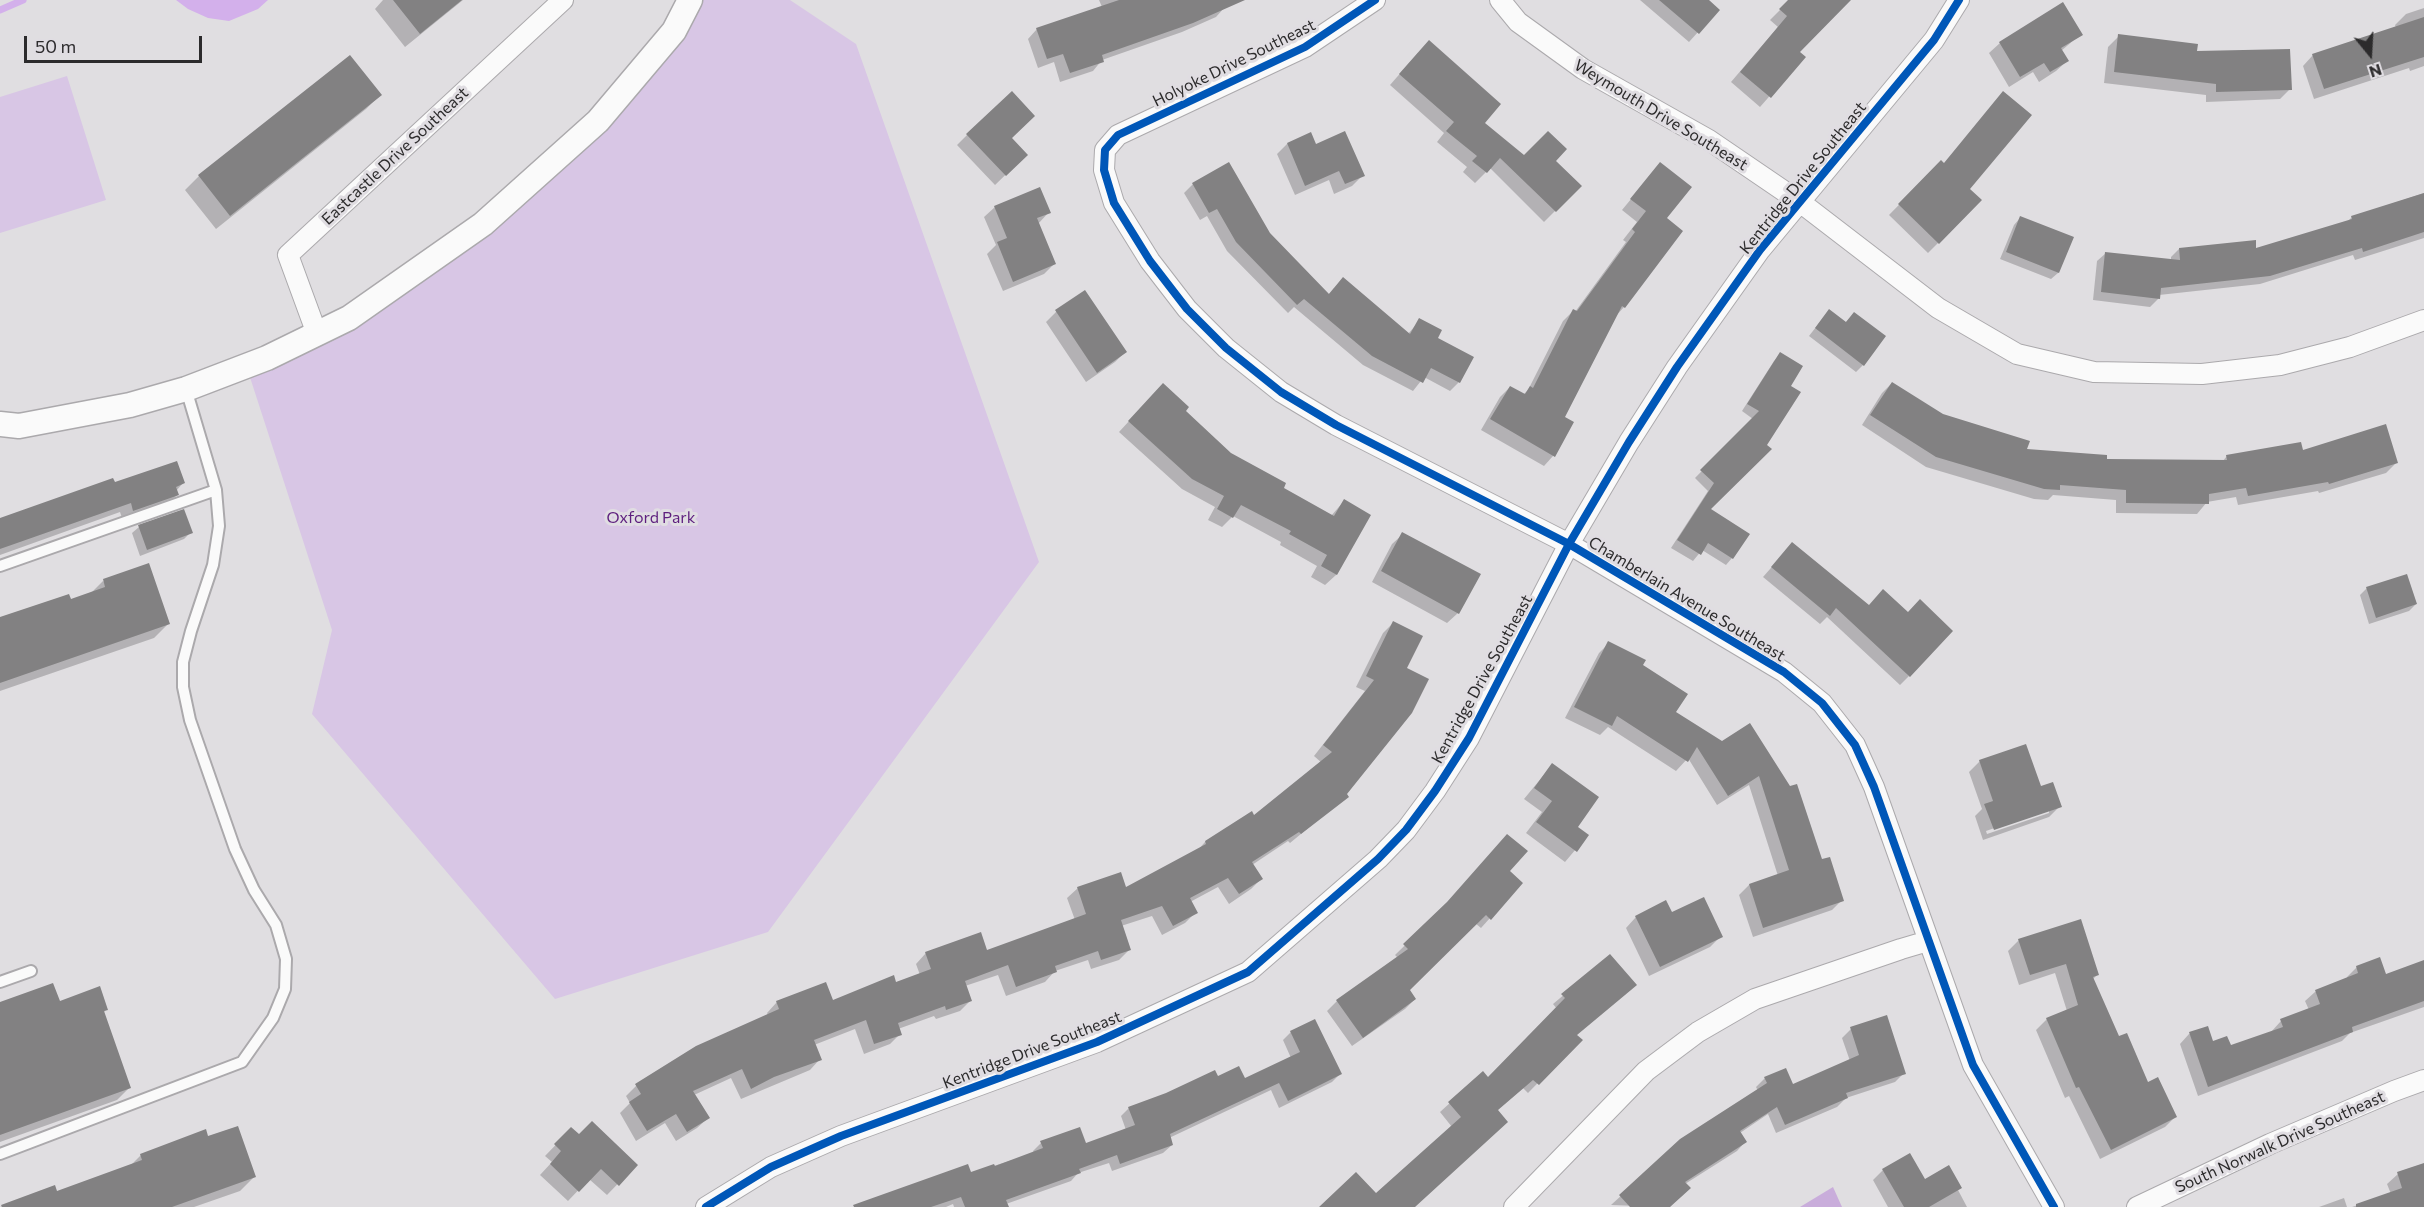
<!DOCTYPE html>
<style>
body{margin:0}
#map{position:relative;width:2424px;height:1207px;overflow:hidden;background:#e0dee1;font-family:Commissioner,sans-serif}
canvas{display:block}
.north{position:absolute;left:2340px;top:24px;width:60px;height:60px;-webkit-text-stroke:4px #e0dde2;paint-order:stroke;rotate:162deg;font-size:16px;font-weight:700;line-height:24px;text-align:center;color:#2c2b2c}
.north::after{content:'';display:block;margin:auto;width:21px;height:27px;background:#2c2b2c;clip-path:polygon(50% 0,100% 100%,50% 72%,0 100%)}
.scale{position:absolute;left:24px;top:36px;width:178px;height:27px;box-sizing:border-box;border:3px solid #2c2b2c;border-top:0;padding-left:8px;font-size:18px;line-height:21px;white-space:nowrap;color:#2c2b2c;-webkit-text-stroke:4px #e0dde2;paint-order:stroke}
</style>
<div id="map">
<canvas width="2424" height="1207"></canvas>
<div class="north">N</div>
<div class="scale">50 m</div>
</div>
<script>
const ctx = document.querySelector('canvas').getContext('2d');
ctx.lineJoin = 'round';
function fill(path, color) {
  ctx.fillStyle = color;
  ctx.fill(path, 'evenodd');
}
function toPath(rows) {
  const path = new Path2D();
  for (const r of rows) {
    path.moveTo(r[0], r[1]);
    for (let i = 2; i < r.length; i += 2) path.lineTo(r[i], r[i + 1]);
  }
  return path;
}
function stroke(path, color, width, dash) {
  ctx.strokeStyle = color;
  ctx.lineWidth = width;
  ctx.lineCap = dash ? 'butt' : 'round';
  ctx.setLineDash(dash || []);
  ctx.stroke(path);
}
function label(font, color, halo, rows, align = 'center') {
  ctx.font = font + ' Commissioner,sans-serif';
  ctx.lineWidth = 6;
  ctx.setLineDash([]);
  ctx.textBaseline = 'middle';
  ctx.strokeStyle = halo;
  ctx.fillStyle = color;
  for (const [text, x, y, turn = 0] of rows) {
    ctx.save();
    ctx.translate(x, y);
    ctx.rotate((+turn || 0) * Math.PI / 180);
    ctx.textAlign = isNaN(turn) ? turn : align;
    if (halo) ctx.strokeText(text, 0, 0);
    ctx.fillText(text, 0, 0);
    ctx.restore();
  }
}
const green = toPath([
 [690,0,790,0,856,44,1039,562,768,932,555,999,312,714,332,630,246,365,483,224,598,121],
 [67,76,106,200,0,233,0,97]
]);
const forest = toPath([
 [1833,1187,1842,1207,1800,1207]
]);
const water = toPath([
 [176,0,268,0,258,9,229,21,208,18,188,9]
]);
const shadow = toPath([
 [383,0,463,0,405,47,375,9],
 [1099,0,1222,0,1225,7,1216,17,1182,32,1102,60,1093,71,1060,82,1054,62,1038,68,1028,39,1037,29,1102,7],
 [1640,0,1707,0,1718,10,1689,42],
 [1790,0,1849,0,1798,52,1804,57,1760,107,1731,82,1778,27,1770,20],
 [2424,8,2424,66,2410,71,2409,68,2314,99,2303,66,2313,55,2396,28,2395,25,2406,14],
 [2081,34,2061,51,2067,61,2056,71,2039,82,2033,72,2009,87,1989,53,2000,43],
 [2119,36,2195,53,2290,89,2280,99,2206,102,2206,95,2104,83,2108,47],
 [1418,53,1483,123,1524,157,1554,161,1580,186,1544,222,1490,168,1475,183,1463,172,1467,167,1437,142,1444,133,1390,85],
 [380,95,366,109,216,229,185,190,199,176],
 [967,135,1010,138,1026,155,995,185,957,145],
 [1287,144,1316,146,1363,175,1352,186,1334,194,1329,180,1295,195,1277,154],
 [1941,162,1980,201,1928,253,1889,215],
 [1660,164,1665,219,1624,307,1615,317,1563,417,1553,456,1544,466,1481,430,1500,397,1510,387,1523,395,1528,390,1563,321,1573,311,1575,312,1626,242,1623,240,1637,222,1622,210],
 [1193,184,1269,234,1328,295,1334,288,1408,334,1420,320,1436,339,1459,382,1450,391,1424,377,1413,391,1363,365,1294,307,1288,313,1227,251,1207,216,1200,220,1184,193],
 [2424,193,2424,238,2355,260,2353,255,2260,284,2159,295,2159,298,2150,307,2093,300,2097,261,2106,253,2171,260,2171,257,2179,249,2255,250,2348,221,2352,217],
 [995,207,1049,212,1038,224,1054,264,1044,274,1003,291,987,254,996,245,984,217],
 [2020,218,2072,238,2058,273,2051,279,2000,259,2014,225],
 [1085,292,1125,352,1115,362,1086,382,1046,322,1056,312],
 [1854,314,1863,365,1856,372,1809,336,1823,318,1845,323],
 [1781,354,1789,386,1765,445,1709,510,1732,558,1726,565,1702,550,1693,561,1671,548,1708,491,1695,478,1753,419,1742,411,1774,361],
 [1892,383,1942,416,2025,451,2105,460,2222,462,2227,456,2301,452,2396,463,2386,473,2319,493,2318,491,2238,505,2236,497,2207,502,2197,514,2116,513,2116,500,2053,495,2048,500,2034,499,1926,467,1862,425,1882,393],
 [1153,395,1183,411,1230,454,1282,488,1331,516,1344,501,1369,516,1336,575,1325,585,1311,577,1317,566,1280,545,1281,542,1233,516,1222,527,1208,520,1215,507,1182,489,1119,432],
 [183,483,176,491,177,495,167,505,123,521,120,512,0,555,0,520],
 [139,527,191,532,184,539,140,556,132,533],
 [1403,534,1458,613,1447,623,1372,582,1392,544],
 [1792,544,1909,676,1900,685,1827,617,1820,624,1763,577],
 [103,581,168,624,154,638,0,691,0,620,90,594],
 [2367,588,2416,604,2409,611,2369,624,2360,595],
 [1393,623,1345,794,1347,796,1290,843,1288,841,1252,865,1261,879,1251,889,1229,904,1218,887,1190,902,1196,912,1185,923,1162,935,1152,916,1121,926,1129,950,1119,960,1091,969,1088,960,1055,971,1045,982,1006,996,998,975,965,986,971,1000,960,1011,936,1019,934,1016,898,1029,900,1034,890,1044,864,1054,855,1029,814,1045,820,1059,810,1070,741,1099,731,1078,694,1095,708,1118,697,1128,676,1141,665,1123,636,1141,620,1113,630,1103,626,1096,636,1086,768,1016,767,1013,777,1002,832,1002,920,975,916,964,926,953,986,952,1075,920,1067,898,1078,888,1126,889,1197,851,1205,842,1254,817,1322,763,1314,756,1365,691,1356,687,1383,633],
 [1609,643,1641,666,1674,713,1722,743,1750,726,1842,900,1832,910,1753,937,1739,895,1749,885,1778,876,1749,785,1717,805,1688,758,1676,771,1608,727,1600,735,1565,718,1599,653],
 [1980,761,2040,788,2060,806,2049,817,1983,840,1975,816,1982,809,1969,772],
 [2049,809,2049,813,1987,834,1986,831],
 [1552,765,1576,827,1587,836,1565,862,1526,833,1542,812,1524,799],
 [1508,872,1490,918,1481,928,1475,923,1408,990,1415,999,1405,1009,1352,1046,1327,1011,1337,1001,1398,958,1395,955,1439,912],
 [1671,914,1721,936,1710,947,1649,976,1626,928,1636,917],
 [2019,940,2098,974,2093,979,2118,1038,2147,1084,2176,1116,2165,1127,2100,1159,2069,1096,2065,1098,2036,1030,2047,1019,2067,1011,2055,973,2019,985,2008,951],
 [1610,956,1576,1036,1580,1040,1528,1093,1523,1088,1496,1111,1414,1207,1323,1207,1375,1195,1452,1127,1440,1112,1483,1073,1488,1079,1557,1009,1553,1004],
 [2424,962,2424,1007,2350,1033,2342,1041,2198,1096,2180,1044,2189,1034,2207,1028,2212,1043,2230,1047,2271,1032,2281,1021,2309,1010,2305,1001,2315,992,2347,979,2347,977,2357,967,2385,976],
 [59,1002,107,1009,103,1013,129,1088,117,1100,0,1142,0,1003],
 [1851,1029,1904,1073,1895,1082,1846,1098,1837,1107,1776,1133,1768,1114,1740,1133,1745,1142,1737,1151,1685,1184,1668,1207,1611,1205,1681,1141,1758,1091,1756,1087,1765,1078,1793,1086,1850,1061,1842,1038],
 [1291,1032,1340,1074,1332,1082,1279,1108,1271,1090,1169,1138,1172,1145,1163,1153,1112,1171,1109,1163,1078,1173,1071,1181,1006,1204,1005,1207,954,1207,953,1204,946,1207,866,1207,1034,1153,1033,1151,1041,1143,1085,1145,1126,1130,1121,1116,1129,1108,1218,1078,1245,1080,1291,1058,1283,1040],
 [571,1129,579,1136,636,1165,607,1195,589,1179,568,1201,540,1175,552,1162,545,1156],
 [207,1138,254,1177,240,1191,194,1207,0,1207,54,1187,57,1193,130,1166,141,1155],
 [2424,1164,2424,1207,2352,1207,2391,1194,2387,1184,2398,1174],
 [1883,1170,1958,1190,1967,1207,1888,1207,1873,1180],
 [2344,1198,2347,1207,2319,1207]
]);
const stream = toPath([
 [0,10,23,0]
]);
const building = toPath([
 [393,0,462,0,420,34],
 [1119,0,1245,0,1193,23,1102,55,1104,62,1070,73,1063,54,1047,59,1036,28],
 [1659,0,1709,0,1720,10,1699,34],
 [1788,0,1851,0,1800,52,1806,57,1771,98,1740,72,1787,16,1779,9],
 [2063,2,2083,35,2061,48,2069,61,2050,72,2044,63,2020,77,1999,42],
 [2424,17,2424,57,2324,89,2312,54],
 [2118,34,2198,44,2197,51,2290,49,2292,90,2216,92,2216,84,2114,72],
 [1429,40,1501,104,1485,123,1524,155,1548,131,1567,149,1556,161,1582,186,1556,212,1500,158,1487,173,1472,161,1477,156,1446,131,1454,122,1399,74],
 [350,55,382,95,230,216,198,175],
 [1012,91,1035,116,1012,138,1028,155,1006,176,966,134],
 [2003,91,2032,115,1970,189,1982,200,1939,244,1898,204,1941,160,1944,163],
 [1345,131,1365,176,1345,184,1339,171,1305,186,1287,143,1311,132,1316,144],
 [1229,162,1270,233,1329,294,1343,277,1410,334,1419,318,1442,330,1438,338,1474,357,1460,383,1431,368,1423,383,1372,356,1304,299,1297,305,1236,242,1217,209,1209,213,1192,183],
 [1660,162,1692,187,1667,218,1683,231,1625,308,1622,306,1565,417,1574,422,1555,457,1490,419,1510,386,1525,394,1530,386,1533,388,1573,309,1577,311,1635,232,1632,229,1646,211,1630,199],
 [1040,187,1051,213,1037,218,1056,264,1013,282,997,242,1007,238,994,206],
 [2424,193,2424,232,2363,252,2362,248,2270,276,2161,288,2160,299,2101,292,2105,252,2180,260,2179,248,2256,240,2256,248,2352,219,2351,216],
 [2020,216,2074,237,2059,273,2006,252],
 [1085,290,1127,352,1097,373,1055,310],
 [1829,309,1846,322,1854,312,1886,336,1864,366,1815,328],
 [1780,352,1803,366,1791,386,1801,392,1767,445,1772,449,1711,509,1750,534,1733,559,1708,543,1701,555,1677,540,1714,483,1700,470,1759,411,1747,404],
 [1892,382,1943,414,2030,441,2027,449,2107,455,2107,459,2227,460,2226,455,2301,442,2303,450,2386,424,2398,463,2329,484,2328,482,2248,496,2246,488,2209,494,2209,504,2126,503,2126,490,2060,485,2060,490,2044,489,1936,457,1870,415],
 [1163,383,1189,407,1186,411,1231,453,1286,483,1284,488,1334,516,1344,499,1371,515,1337,575,1321,566,1327,555,1289,534,1291,531,1241,505,1233,518,1217,509,1224,496,1192,479,1128,421],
 [177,461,185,483,176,487,179,495,133,511,131,503,0,549,0,518,113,478,115,482],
 [184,509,193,533,147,550,138,525],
 [1402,532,1481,574,1459,614,1381,571],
 [1792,542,1869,605,1883,589,1908,612,1920,599,1953,631,1910,677,1836,608,1830,616,1771,567],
 [149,563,170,624,0,683,0,617,69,594,71,599,105,587,103,579],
 [2407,574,2417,604,2376,618,2366,587],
 [1393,621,1423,636,1407,668,1429,679,1412,713,1347,794,1349,797,1301,834,1299,832,1252,862,1263,879,1239,894,1228,878,1190,898,1198,913,1173,926,1162,906,1121,920,1131,950,1101,960,1098,951,1055,966,1057,972,1016,987,1008,965,965,981,972,1001,946,1010,945,1006,898,1023,902,1035,874,1044,866,1020,814,1040,822,1060,774,1077,751,1089,742,1069,693,1091,710,1118,687,1132,676,1114,647,1131,629,1102,641,1094,635,1084,696,1046,779,1009,776,1001,826,982,833,1000,894,975,896,982,931,969,925,952,981,932,987,950,1086,914,1077,887,1121,872,1126,887,1206,844,1205,841,1252,811,1254,815,1332,752,1323,745,1374,680,1366,676],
 [1608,641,1646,660,1643,665,1688,694,1676,712,1722,741,1750,723,1790,786,1797,784,1822,859,1830,857,1844,901,1763,928,1749,884,1789,870,1759,776,1728,796,1697,747,1688,762,1617,716,1612,726,1574,707],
 [2026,744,2041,786,2053,782,2062,807,1994,830,1984,804,1993,801,1979,760],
 [1552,763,1599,797,1578,827,1589,835,1577,852,1536,822,1552,801,1534,788],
 [1507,834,1528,851,1510,871,1523,883,1491,920,1486,915,1410,990,1416,999,1363,1038,1336,1000,1408,949,1403,944,1447,902],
 [1704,897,1723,937,1660,967,1635,916,1666,900,1672,912],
 [2081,919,2099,975,2093,977,2119,1036,2127,1033,2148,1082,2158,1077,2177,1117,2111,1150,2079,1087,2076,1088,2046,1018,2078,1005,2066,964,2030,975,2018,939],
 [1610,954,1637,985,1577,1035,1583,1040,1539,1085,1533,1080,1498,1110,1508,1122,1415,1207,1319,1207,1356,1172,1376,1193,1461,1117,1448,1102,1483,1071,1488,1077,1565,998,1561,994],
 [2380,957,2386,974,2424,960,2424,1001,2352,1027,2353,1032,2208,1087,2189,1032,2208,1026,2213,1041,2227,1036,2231,1045,2283,1027,2280,1019,2320,1004,2315,990,2358,973,2356,966],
 [53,983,60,1001,100,986,108,1010,104,1011,131,1088,0,1135,0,1002],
 [1887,1015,1906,1074,1846,1093,1848,1098,1785,1125,1777,1107,1740,1131,1747,1142,1685,1182,1691,1188,1670,1207,1630,1207,1619,1195,1680,1139,1767,1083,1764,1077,1786,1068,1793,1084,1859,1055,1850,1027],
 [1315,1019,1342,1074,1288,1101,1279,1083,1170,1134,1173,1145,1120,1164,1117,1155,1079,1169,1081,1173,1006,1200,1009,1207,965,1207,961,1197,931,1207,854,1207,853,1205,968,1164,971,1172,994,1164,995,1166,1043,1148,1040,1141,1080,1127,1086,1143,1135,1125,1128,1107,1166,1093,1215,1070,1218,1076,1239,1066,1245,1078,1300,1052,1290,1031],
 [592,1121,638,1165,619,1186,601,1169,579,1192,550,1164,561,1151,554,1144,571,1127,579,1134],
 [238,1126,256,1177,172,1207,2,1207,1,1205,55,1185,57,1191,142,1160,140,1154,206,1129,208,1136],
 [1910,1153,1925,1179,1949,1165,1962,1188,1929,1207,1904,1207,1882,1169],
 [2424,1163,2424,1207,2356,1207,2356,1204,2402,1188,2397,1172]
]);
const service = toPath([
 [0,566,216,490,186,389],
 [0,982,31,971],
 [0,1154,242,1062,273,1018,285,989,286,959,276,925,254,890,235,849,190,720,183,687,183,662,191,631,213,565,219,526,216,490]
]);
const minor = toPath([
 [1375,0,1305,47,1118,135,1105,150,1104,170,1114,203,1150,261,1187,309,1226,348,1281,392,1336,425,1569,544,1784,672,1822,703,1855,745,1874,787,1973,1065,2054,1207],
 [1500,0,1518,22,1583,69,1709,140,1800,202,1938,308,2017,354,2094,372,2202,374,2280,365,2350,347,2424,320],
 [317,334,288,255,563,0],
 [706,1207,771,1167,841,1136,1097,1042,1248,972,1378,859,1406,830,1435,791,1469,738,1569,544,1629,442,1677,367,1760,250,1934,40,1959,0],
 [1514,1207,1646,1071,1698,1032,1755,999,1901,949,1928,941],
 [2137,1207,2270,1144,2394,1091,2424,1080]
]);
const tertiary = toPath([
 [0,424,19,426,130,405,186,389,267,358,349,318,483,224,598,121,674,31,690,0]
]);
const cycleway = toPath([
 [1375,0,1305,47,1118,135,1105,150,1104,170,1114,203,1150,261,1187,309,1226,348,1281,392,1336,425,1569,544,1784,672,1822,703,1855,745,1874,787,1973,1065,2054,1207],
 [706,1207,771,1167,841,1136,1097,1042,1248,972,1378,859,1406,830,1435,791,1469,738,1569,544,1629,442,1677,367,1760,250,1934,40,1959,0]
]);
const streetNames = [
 ["Holyoke Drive Southeast",1234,63,-26],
 ["Weymouth Drive Southeast",1661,115,31],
 ["Eastcastle Drive Southeast",395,156,-43],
 ["Kentridge Drive Southeast",1803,178,-51],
 ["Chamberlain Avenue Southeast",1687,599,31],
 ["Kentridge Drive Southeast",1482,679,-61],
 ["Kentridge Drive Southeast",1032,1050,-21],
 ["South Norwalk Drive Southeast",2280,1142,-24]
];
const parkNames = [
 ["Oxford Park",651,518]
];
fill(green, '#d8c6e5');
fill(forest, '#c9addb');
fill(water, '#d3b0eb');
fill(shadow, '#0003');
stroke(stream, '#d3b0eb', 7);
fill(building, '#828182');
stroke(service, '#aba9ac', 14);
stroke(minor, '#aba9ac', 22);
stroke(tertiary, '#aba9ac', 27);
stroke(service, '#fafafa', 10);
stroke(minor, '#fafafa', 20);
stroke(tertiary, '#fafafa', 24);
stroke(cycleway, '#0057b8', 8);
label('16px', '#2c2b2c', '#e0dde2', streetNames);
label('16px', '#5d1e7e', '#e0dde2', parkNames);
</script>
